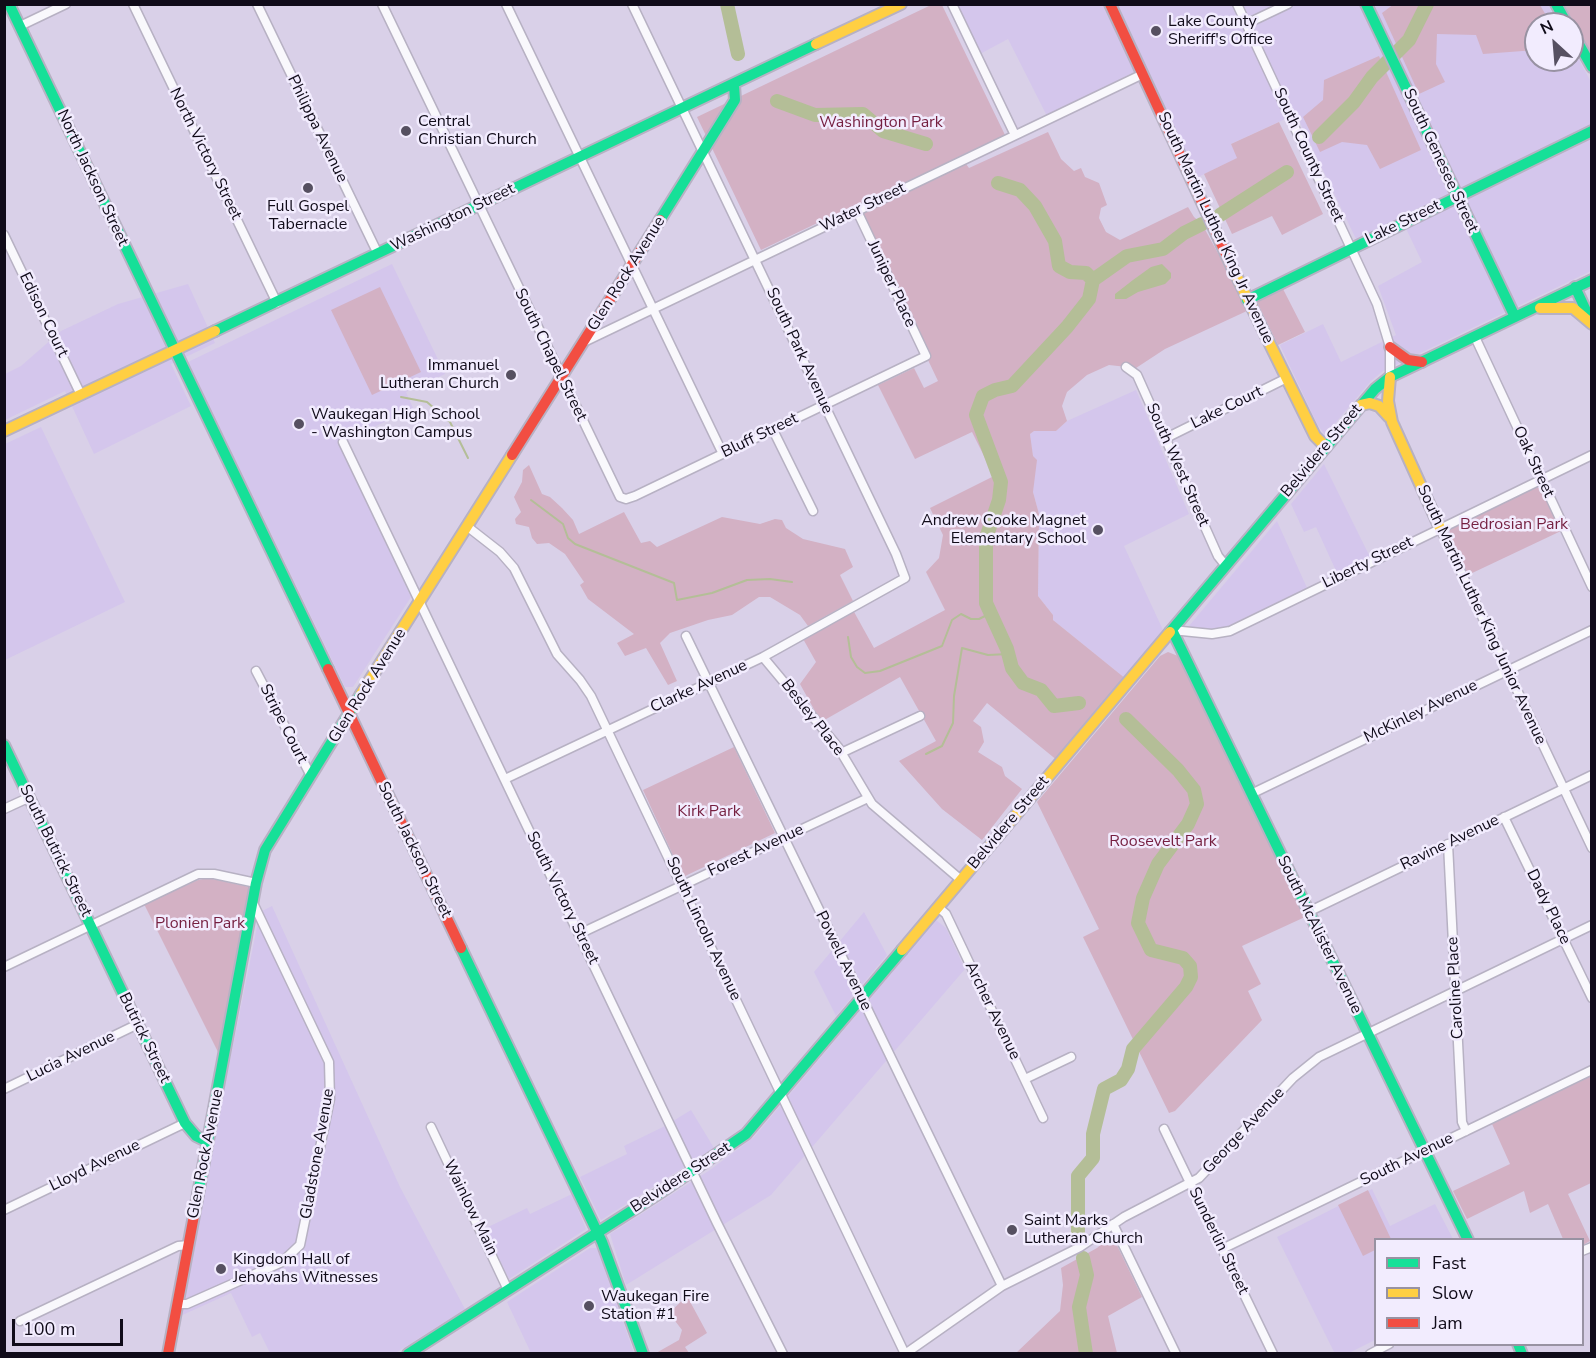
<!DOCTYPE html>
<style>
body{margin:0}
#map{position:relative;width:1596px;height:1358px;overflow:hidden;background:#d9d0e8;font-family:"Nunito Sans",sans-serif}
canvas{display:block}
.frame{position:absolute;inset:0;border:6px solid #100b19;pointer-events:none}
.legend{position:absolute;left:1374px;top:1238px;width:210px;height:108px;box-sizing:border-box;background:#f2ecfe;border:2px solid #9892a2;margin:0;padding:8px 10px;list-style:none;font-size:18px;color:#100b19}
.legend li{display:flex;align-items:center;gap:12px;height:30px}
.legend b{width:30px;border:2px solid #9892a2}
.north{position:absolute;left:1524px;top:12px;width:60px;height:60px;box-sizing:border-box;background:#f2ecfe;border:2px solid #9892a2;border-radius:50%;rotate:334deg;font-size:16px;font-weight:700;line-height:24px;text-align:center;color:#100b19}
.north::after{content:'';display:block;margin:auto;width:21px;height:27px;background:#565061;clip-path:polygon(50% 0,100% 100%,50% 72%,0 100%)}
.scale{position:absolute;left:12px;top:1319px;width:111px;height:27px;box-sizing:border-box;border:3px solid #100b19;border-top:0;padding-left:8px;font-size:18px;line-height:21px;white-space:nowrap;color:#100b19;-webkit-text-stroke:4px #f2ecfe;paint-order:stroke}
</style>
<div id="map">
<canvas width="1596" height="1358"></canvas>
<div class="frame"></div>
<ul class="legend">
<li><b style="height:8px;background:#16e098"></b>Fast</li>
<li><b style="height:8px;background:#ffcf43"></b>Slow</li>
<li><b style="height:8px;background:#f24e42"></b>Jam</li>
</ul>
<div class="north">N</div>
<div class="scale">100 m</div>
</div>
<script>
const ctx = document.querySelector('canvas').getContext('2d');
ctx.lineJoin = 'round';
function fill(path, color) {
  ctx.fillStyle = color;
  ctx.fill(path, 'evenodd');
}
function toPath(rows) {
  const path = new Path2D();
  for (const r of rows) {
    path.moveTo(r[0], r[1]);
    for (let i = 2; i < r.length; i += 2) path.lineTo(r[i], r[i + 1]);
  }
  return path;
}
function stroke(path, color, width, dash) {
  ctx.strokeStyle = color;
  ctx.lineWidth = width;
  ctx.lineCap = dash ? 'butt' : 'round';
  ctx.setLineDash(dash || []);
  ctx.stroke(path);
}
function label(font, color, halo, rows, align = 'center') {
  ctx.font = font + ' "Nunito Sans",sans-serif';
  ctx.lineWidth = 5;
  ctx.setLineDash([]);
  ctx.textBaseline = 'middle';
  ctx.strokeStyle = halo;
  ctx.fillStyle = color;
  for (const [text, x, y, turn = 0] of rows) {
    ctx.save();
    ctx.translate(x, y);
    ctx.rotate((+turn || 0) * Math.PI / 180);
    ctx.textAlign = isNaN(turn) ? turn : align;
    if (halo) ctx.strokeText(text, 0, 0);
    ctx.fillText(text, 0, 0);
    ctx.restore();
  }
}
const built = toPath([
 [957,5,1548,5,1559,24,1536,24,1536,60,1572,60,1572,47,1591,82,1591,271,1383,371,1371,381,1325,435,1317,424,1280,345,1323,324,1341,362,1396,335,1378,286,1422,262,1401,218,1356,239,1296,114,1231,144,1238,158,1198,177,1144,67,1047,116,1008,39,980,54],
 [392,264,445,374,406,392,413,408,339,444,411,597,353,687,345,687,188,362],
 [188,284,215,343,171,364,191,406,94,454,65,391,5,420,5,374,21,366,61,331,118,304],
 [1136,390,1189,514,1124,546,1163,630,1126,679,1053,620,1053,615,1038,596,1039,514,1033,492,1034,467,1030,434,1034,431,1056,431,1067,421],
 [41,427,125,602,5,660,5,444],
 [1324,464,1370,557,1337,573,1316,527,1304,532,1291,504],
 [1277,521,1307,588,1222,629,1195,629,1189,626],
 [272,906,400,1187,465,1309,394,1354,270,1353,260,1333,252,1337,231,1293,178,1317,260,912],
 [864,912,887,955,836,1016,814,972],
 [936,920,946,928,965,969,771,1195,626,1285,610,1234,710,1170,754,1137],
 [691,1110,714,1148,601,1220,580,1177,627,1154,624,1146,665,1126],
 [1372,1189,1390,1226,1435,1204,1453,1239,1376,1240,1375,1340,1349,1353,1335,1354,1277,1237],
 [572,1194,586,1229,509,1279,484,1229,527,1208,530,1214],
 [590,1248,597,1248,634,1353,531,1353,507,1302]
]);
const green = toPath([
 [1394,4,1540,5,1551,24,1536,24,1536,50,1483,54,1476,35,1437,34,1436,64,1445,82,1419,94,1382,13],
 [931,5,942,5,1005,135,960,156,969,168,1048,132,1061,159,1074,171,1081,168,1085,177,1099,183,1107,205,1101,208,1099,218,1106,232,1120,240,1188,207,1194,217,1202,224,1249,310,1165,349,1136,368,1109,365,1087,375,1067,392,1062,406,1067,421,1056,431,1034,431,1030,434,1033,456,1037,460,1033,492,1039,514,1038,596,1053,615,1053,620,1126,679,1058,761,987,703,973,721,981,727,984,742,978,752,1002,767,1005,776,1022,789,982,840,942,809,899,761,936,741,900,677,821,722,800,684,816,662,802,637,853,610,874,648,945,610,926,572,939,558,943,535,930,508,994,476,972,432,915,459,878,385,914,368,924,388,938,381,928,360,927,350,857,204,761,250,697,117],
 [1564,5,1591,5,1591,53],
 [1379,56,1421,150,1380,169,1367,145,1342,142,1320,152,1303,117,1323,100,1324,80],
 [1279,122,1323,214,1282,235,1272,216,1232,234,1204,174,1237,158,1231,144],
 [380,287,421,372,372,395,331,310],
 [1283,289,1305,332,1278,345,1257,302],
 [529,465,542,494,550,497,562,508,573,520,579,534,624,512,641,543,650,541,657,547,722,517,760,524,775,519,782,520,786,528,803,539,845,549,853,567,840,575,853,601,808,626,800,615,770,597,759,597,732,615,708,620,670,633,660,643,677,681,668,685,646,648,625,656,617,643,634,634,588,599,580,585,584,582,565,554,549,543,537,544,532,538,529,527,516,524,515,519,521,512,514,497,522,482,523,470],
 [1537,487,1541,489,1561,531,1468,575,1449,535,1450,529],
 [1168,652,1178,656,1305,917,1242,946,1261,984,1248,991,1262,1020,1175,1111,1169,1113,1083,937,1099,929,1037,802,1160,656],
 [734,747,775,833,683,877,643,790],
 [208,878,249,887,219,1054,144,904,198,880],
 [1591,1076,1591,1183,1568,1194,1590,1241,1583,1245,1582,1240,1563,1239,1548,1204,1530,1213,1524,1191,1467,1219,1453,1191,1510,1164,1492,1124],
 [1368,1190,1391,1239,1376,1240,1375,1250,1363,1256,1338,1205],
 [1112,1235,1142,1297,1108,1316,1117,1353,1016,1353,1060,1311,1063,1285,1061,1268,1097,1248],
 [687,1296,707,1333,685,1347,689,1353,656,1353,679,1340,682,1330,669,1313]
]);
const water = toPath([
 [1162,264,1171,273,1171,278,1165,284,1138,292,1126,299,1115,299,1115,294,1133,280,1151,267]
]);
const stream = toPath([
 [401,397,427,402,450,422,468,458],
 [531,500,563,524,568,538,575,544,674,583,677,600,712,593,747,580,770,579,792,582],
 [848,637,851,657,857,667,865,673,880,671,942,646,952,620,961,614,971,619,979,619,991,613],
 [926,754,942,746,953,723,954,696,962,648,988,655,1008,654]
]);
const river = toPath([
 [727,4,738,54],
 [777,101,815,115,863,114,883,131,926,144],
 [1319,137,1354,102,1372,77,1409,40,1427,4],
 [998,183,1020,190,1035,206,1055,241,1059,266,1070,272,1086,273,1093,280],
 [1220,215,1287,172],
 [1079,703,1054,706,1041,690,1023,683,1012,668,1007,649,986,603,986,538,999,500,1001,482,976,415,983,396,995,390,1012,386,1067,327,1089,299,1093,280,1127,256,1163,249,1184,233,1202,224],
 [1078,1232,1078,1176,1093,1158,1093,1134,1104,1089,1121,1080,1128,1069,1133,1049,1186,987,1191,977,1190,966,1183,958,1151,950,1138,923,1143,898,1158,864,1188,824,1197,804,1194,790,1178,770,1126,719],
 [1083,1258,1087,1275,1079,1307,1086,1354]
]);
const street = toPath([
 [133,4,277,303],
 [257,4,378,254],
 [382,4,620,497,626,499,635,496,926,356,857,211],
 [506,4,723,454],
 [952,4,1015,135],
 [1237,4,1377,304,1390,347,1390,377],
 [1246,24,1288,4],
 [20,26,66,4],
 [4,235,81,395],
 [1475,337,1592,587],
 [584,342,1143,74],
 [1126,367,1137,375,1218,556,1226,566],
 [773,430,813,511],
 [1166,438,1287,378],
 [343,442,717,1223,783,1354],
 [468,527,500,552,514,568,557,654,580,680,591,696,905,1354],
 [1440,528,1592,848],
 [1172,630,1212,634,1230,631,1592,455],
 [686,636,1002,1286],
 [763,657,838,747,872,804,961,880],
 [256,671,311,776],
 [841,753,920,716],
 [505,779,763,657,905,578,896,554,632,4],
 [1251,794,1592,630],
 [4,809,30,797],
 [1504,817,1592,998],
 [1448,844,1462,1122,1466,1131],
 [938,907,946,914,1043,1118],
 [1308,912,1592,775],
 [579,934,868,798],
 [4,967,198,874,214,874,256,883],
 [1025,1079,1071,1057],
 [4,1089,138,1024],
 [431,1127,508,1290],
 [1164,1129,1273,1354],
 [4,1210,185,1123],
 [1113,1224,1176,1354],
 [1222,1249,1592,1070],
 [1582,1251,1592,1247],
 [177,1304,187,1304,282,1262,300,1245,330,1099,329,1062,254,905],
 [20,1321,178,1246,189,1245],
 [905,1354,1002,1286,1080,1247,1124,1217,1199,1178,1293,1078,1319,1057,1592,925],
 [1370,1354,1389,1344]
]);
const fast = toPath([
 [9,4,328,669],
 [1366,4,1515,317],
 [1556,4,1567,24],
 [1572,32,1592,67],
 [660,220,735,100,734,85],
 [1575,287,1589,317],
 [1247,300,1592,131],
 [215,331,816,44],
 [1172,630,1468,1240],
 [1170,632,1375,389,1390,377,1592,280],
 [4,745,185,1123,196,1136,208,1142],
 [461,948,602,1242,643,1354],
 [198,1194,256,883,265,850,361,694],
 [1518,1344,1522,1354],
 [408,1354,664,1190,746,1134,902,950]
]);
const slow = toPath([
 [816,44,901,4],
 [1232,267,1315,436,1326,447],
 [1540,308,1573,308,1592,324],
 [1390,377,1388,401,1392,422,1440,528],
 [1361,405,1370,403,1379,406,1389,417],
 [4,431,215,331],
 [361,694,512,455],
 [902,950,1170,632]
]);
const jam = toPath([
 [1110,4,1232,267],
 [1390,347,1408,360,1422,362],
 [512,455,660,220],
 [328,669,461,948],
 [168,1354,198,1194]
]);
const markers = [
 [1156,31,6,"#565061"],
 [406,131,6,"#565061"],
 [308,188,6,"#565061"],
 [511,375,6,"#565061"],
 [299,424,6,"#565061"],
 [1098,530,6,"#565061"],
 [1012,1230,6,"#565061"],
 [221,1269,6,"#565061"],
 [589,1306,6,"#565061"]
];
const poiNames = [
 ["Lake County",1168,22],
 ["Sheriff's Office",1168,40],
 ["Central",418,122],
 ["Christian Church",418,140],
 ["Full Gospel",308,207,"center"],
 ["Tabernacle",308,225,"center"],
 ["Immanuel",499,366,"right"],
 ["Lutheran Church",499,384,"right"],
 ["Waukegan High School",311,415],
 ["- Washington Campus",311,433],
 ["Andrew Cooke Magnet",1086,521,"right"],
 ["Elementary School",1086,539,"right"],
 ["Saint Marks",1024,1221],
 ["Lutheran Church",1024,1239],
 ["Kingdom Hall of",233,1260],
 ["Jehovahs Witnesses",233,1278],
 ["Waukegan Fire",601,1297],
 ["Station #1",601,1315]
];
const parkNames = [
 ["Washington Park",881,123],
 ["Bedrosian Park",1514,525],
 ["Kirk Park",709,812],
 ["Roosevelt Park",1163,842],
 ["Plonien Park",200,924]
];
const streetNames = [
 ["Philippa Avenue",317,129,64],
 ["North Victory Street",205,154,64],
 ["South County Street",1308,155,65],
 ["South Genesee Street",1440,161,65],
 ["North Jackson Street",92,178,65],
 ["Water Street",863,208,-26],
 ["Washington Street",453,218,-26],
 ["Lake Street",1403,223,-26],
 ["South Martin Luther King Jr Avenue",1215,228,65],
 ["Glen Rock Avenue",627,274,-58],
 ["Juniper Place",891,284,65],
 ["Edison Court",43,315,64],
 ["South Park Avenue",799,351,65],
 ["South Chapel Street",550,355,64],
 ["Lake Court",1227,408,-26],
 ["Bluff Street",760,436,-26],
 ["Belvidere Street",1322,451,-50],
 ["Oak Street",1533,462,65],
 ["South West Street",1177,465,66],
 ["Liberty Street",1368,563,-26],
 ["South Martin Luther King Junior Avenue",1481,615,65],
 ["Glen Rock Avenue",368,686,-58],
 ["Clarke Avenue",699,687,-25],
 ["McKinley Avenue",1421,712,-26],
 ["Besley Place",812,718,52],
 ["Stripe Court",283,724,63],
 ["Belvidere Street",1009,823,-50],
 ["Ravine Avenue",1450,843,-26],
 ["South Jackson Street",414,850,64],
 ["South Butrick Street",55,851,64],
 ["Forest Avenue",756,851,-25],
 ["South Victory Street",562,898,64],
 ["Dady Place",1548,907,64],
 ["South Lincoln Avenue",703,929,65],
 ["South McAlister Avenue",1319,935,64],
 ["Powell Avenue",843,961,64],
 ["Caroline Place",1456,988,-93],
 ["Archer Avenue",992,1011,64],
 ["Butrick Street",144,1038,64],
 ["Lucia Avenue",71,1057,-26],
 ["George Avenue",1244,1131,-47],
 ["Glen Rock Avenue",206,1154,-79],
 ["Gladstone Avenue",318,1154,-80],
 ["South Avenue",1407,1160,-26],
 ["Lloyd Avenue",95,1166,-26],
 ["Belvidere Street",681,1178,-33],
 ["Wainlow Main",470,1208,64],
 ["Sunderlin Street",1218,1241,64]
];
fill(built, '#d4c6ec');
fill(green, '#d3b1c4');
fill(water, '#b4be97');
stroke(stream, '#b4be97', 2);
stroke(river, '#b4be97', 14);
stroke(street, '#b7b1c3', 11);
stroke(fast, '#b7b1c3', 14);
stroke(slow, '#b7b1c3', 14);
stroke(jam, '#b7b1c3', 14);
stroke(street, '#f9f8fc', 8);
stroke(fast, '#16e098', 10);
stroke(slow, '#ffcf43', 10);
stroke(jam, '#f24e42', 10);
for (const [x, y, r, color] of markers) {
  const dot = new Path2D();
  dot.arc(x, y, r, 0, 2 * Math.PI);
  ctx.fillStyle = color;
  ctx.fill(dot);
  stroke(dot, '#f2ecfe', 2);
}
label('16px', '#100b19', '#f2ecfe', poiNames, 'left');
label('16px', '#751f40', '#f2ecfe', parkNames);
label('16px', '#100b19', '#f2ecfe', streetNames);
</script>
